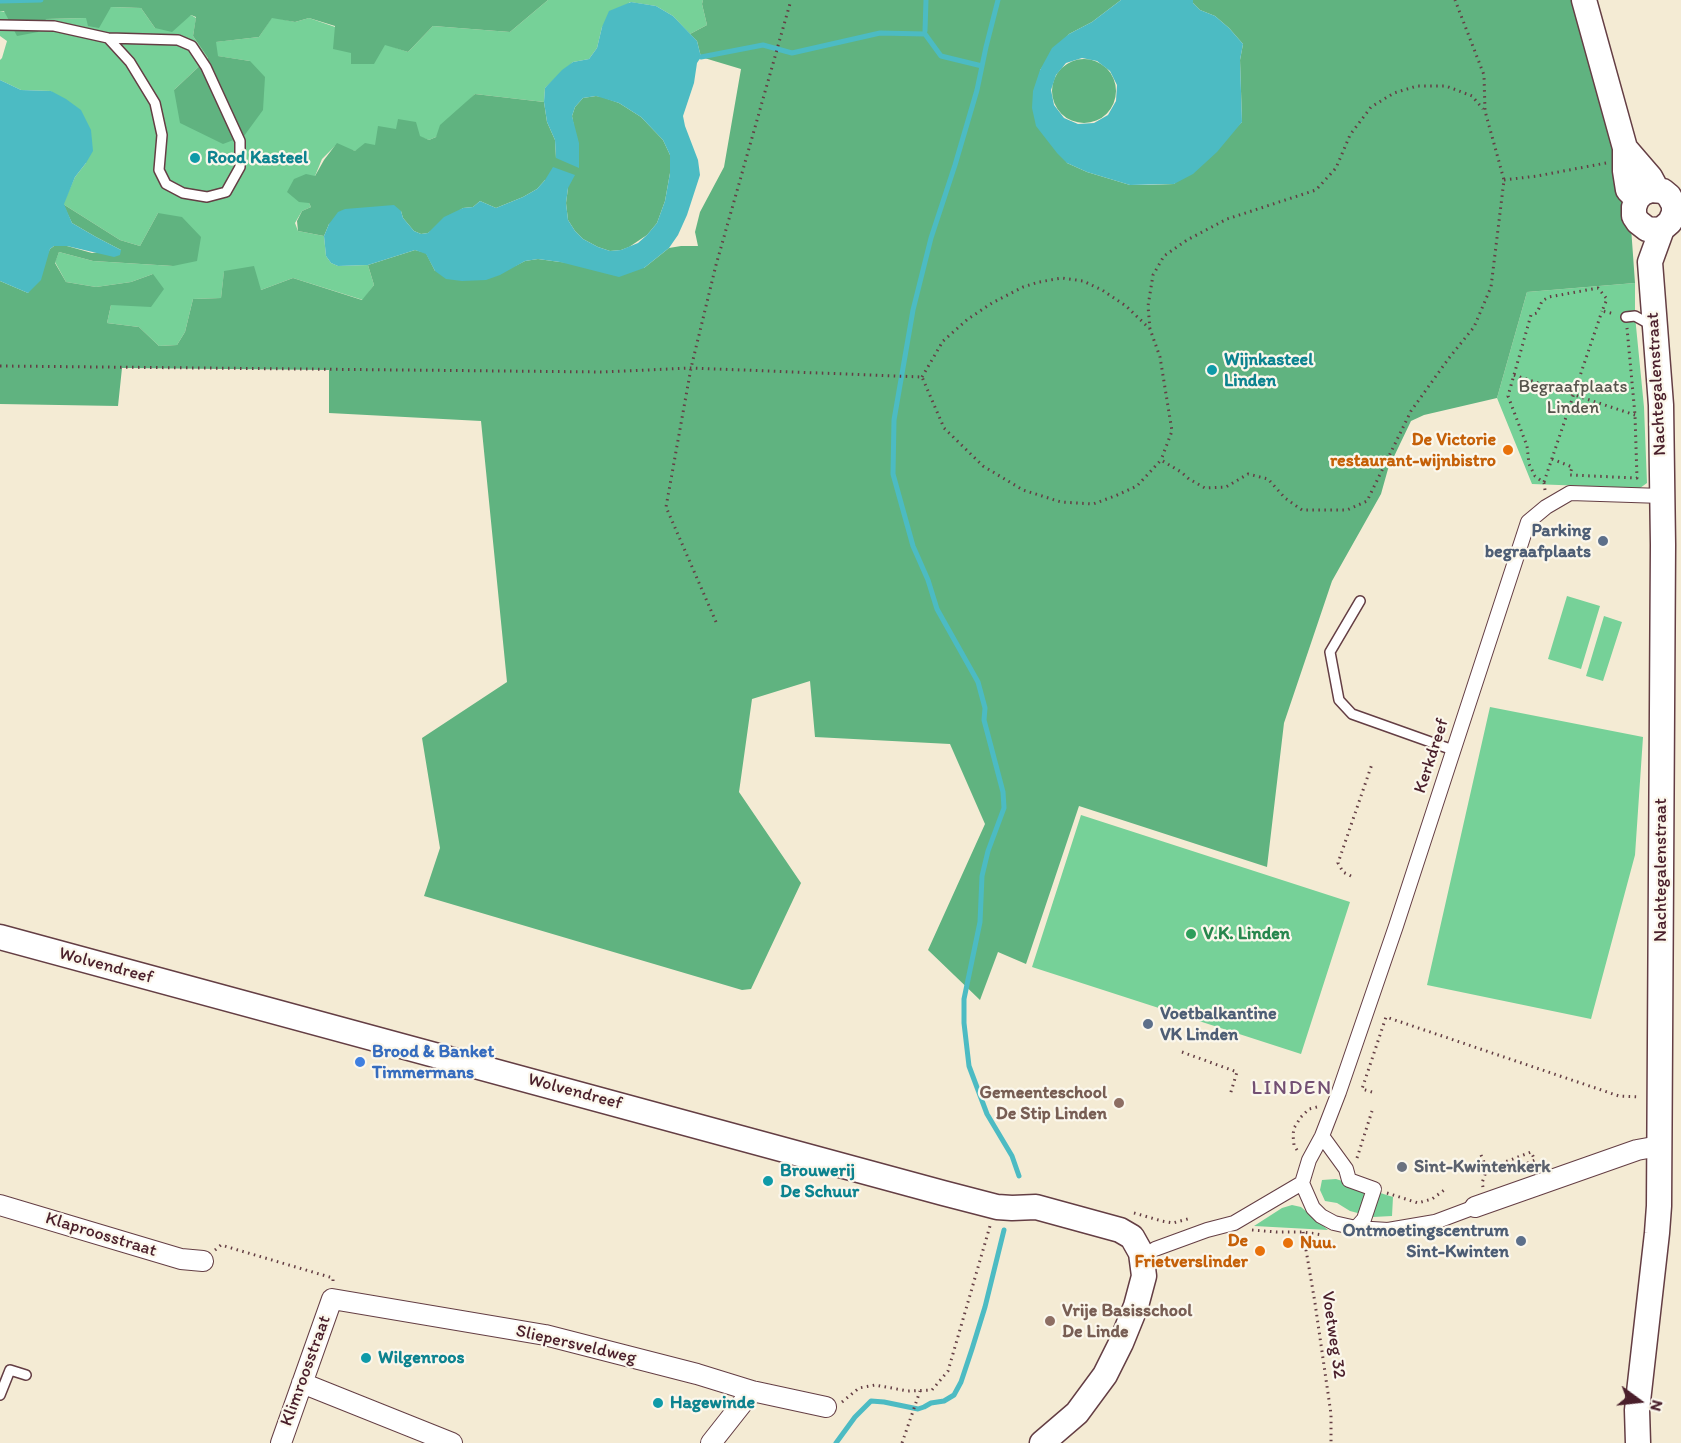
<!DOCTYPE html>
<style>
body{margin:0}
#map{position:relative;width:1681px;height:1443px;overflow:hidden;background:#f4ebd4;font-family:Itim,sans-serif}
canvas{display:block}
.north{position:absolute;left:1609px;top:1371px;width:60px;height:60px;-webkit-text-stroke:4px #fbf7ec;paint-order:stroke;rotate:105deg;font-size:16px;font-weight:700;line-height:24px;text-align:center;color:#4a1f2b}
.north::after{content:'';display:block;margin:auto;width:21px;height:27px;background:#4a1f2b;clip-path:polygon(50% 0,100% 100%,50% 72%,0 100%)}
</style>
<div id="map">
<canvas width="1681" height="1443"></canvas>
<div class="north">N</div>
</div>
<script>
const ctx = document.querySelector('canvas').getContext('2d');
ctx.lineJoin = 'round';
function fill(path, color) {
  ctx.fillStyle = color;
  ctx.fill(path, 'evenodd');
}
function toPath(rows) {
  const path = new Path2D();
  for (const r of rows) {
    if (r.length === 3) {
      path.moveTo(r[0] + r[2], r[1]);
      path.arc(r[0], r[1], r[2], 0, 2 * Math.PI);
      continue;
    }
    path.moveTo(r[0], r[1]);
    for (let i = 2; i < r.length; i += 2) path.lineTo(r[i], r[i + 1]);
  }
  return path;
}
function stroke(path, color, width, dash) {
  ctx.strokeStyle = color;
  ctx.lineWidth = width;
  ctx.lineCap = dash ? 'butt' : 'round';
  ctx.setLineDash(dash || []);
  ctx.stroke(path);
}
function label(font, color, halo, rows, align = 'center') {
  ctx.font = font + ' Itim,sans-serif';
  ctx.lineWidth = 4.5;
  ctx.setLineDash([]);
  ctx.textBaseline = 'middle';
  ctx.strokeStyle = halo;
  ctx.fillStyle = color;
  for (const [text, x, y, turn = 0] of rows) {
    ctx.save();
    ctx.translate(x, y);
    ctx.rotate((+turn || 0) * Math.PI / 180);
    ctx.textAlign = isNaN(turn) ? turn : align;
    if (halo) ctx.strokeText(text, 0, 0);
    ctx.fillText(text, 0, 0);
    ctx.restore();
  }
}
const green = toPath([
 [548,0,703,0,702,4,707,25,690,34,673,16,656,6,630,2,602,27,597,48,589,59,573,62,545,88,544,102,475,94,436,137,429,140,396,129,375,146,355,151,335,146,322,159,315,176,309,203,311,207,302,211,295,223,298,231,324,236,326,256,331,263,338,266,368,265,374,285,363,300,293,278,261,290,224,272,221,298,193,299,185,332,177,345,159,346,139,327,107,323,111,305,153,274,131,282,96,287,66,282,55,262,59,252,93,261,173,266,158,213,140,246,120,240,63,204,75,177,86,163,51,91,21,90,0,80,0,60,2,58,7,41,0,36,0,11,46,19,86,18,111,7,141,8,155,28,191,15,196,18,193,36,208,58,174,90,250,61,217,56,215,42,259,37,272,17,295,22,309,18,408,52,433,26,510,32],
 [1635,283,1635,316,1644,407,1647,483,1640,488,1532,484,1497,398,1527,292],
 [1567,596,1600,606,1581,669,1548,659],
 [1604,616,1622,622,1603,681,1586,676],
 [1490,707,1643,737,1635,855,1591,1019,1427,985],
 [1081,815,1350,902,1301,1054,1032,967],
 [1336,1179,1393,1197,1392,1216,1373,1217,1350,1211,1337,1203,1325,1201,1320,1190,1322,1180],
 [1292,1205,1301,1207,1328,1230,1254,1226,1282,1208]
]);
const forest = toPath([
 [0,0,548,0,510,32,433,26,408,52,385,45,374,64,351,64,351,53,333,49,335,26,309,18,295,22,272,18,259,37,216,42,218,56,250,61,265,77,263,110,244,136,223,144,180,123,174,90,208,58,193,36,196,17,191,15,172,32,155,28,141,8,111,7,99,28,88,26,86,18,46,19,38,32,17,36,4,11,0,11],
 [703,0,1121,0,1092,22,1069,34,1040,70,1067,163,1087,172,1130,185,1148,185,1174,184,1242,122,1240,60,1243,44,1229,28,1215,16,1200,10,1193,3,1193,0,1573,0,1630,213,1635,283,1527,292,1497,398,1424,415,1411,421,1388,469,1381,494,1332,581,1284,723,1267,867,1079,806,1026,964,998,952,980,1000,928,950,985,824,950,744,815,737,810,681,752,699,739,792,801,883,751,989,742,990,424,896,440,848,422,738,507,682,481,421,329,413,329,370,122,368,118,406,0,404,0,281,28,293,50,249,54,246,67,246,92,253,121,250,96,237,72,223,63,204,120,240,140,246,158,213,182,217,201,237,197,261,173,266,93,261,59,252,55,263,66,282,96,287,131,282,153,274,164,289,151,307,111,305,107,323,139,327,159,346,177,345,185,332,193,299,221,298,224,271,254,266,261,290,293,278,362,300,374,285,368,265,415,250,426,253,435,271,515,266,525,261,538,259,560,262,644,268,669,248,681,246,698,246,695,232,700,212,724,167,741,69,701,57,697,41,690,34,707,25,702,4],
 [1084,91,32],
 [475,94,544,102,547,122,555,140,556,158,574,127,572,116,575,107,583,98,596,96,602,97,619,103,641,117,663,140,670,155,670,173,665,201,657,223,647,235,629,247,621,250,610,251,598,247,583,239,575,231,568,220,566,203,568,188,545,180,537,189,523,197,496,208,480,201,473,207,463,208,428,233,421,234,414,231,403,218,401,211,329,224,324,236,298,231,297,221,302,211,311,207,309,203,299,202,287,192,294,179,306,174,315,176,324,160,337,143,355,151,365,143,375,145,378,126,396,129,398,119,416,122,420,136,429,140,436,137,440,125]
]);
const water = toPath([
 [1121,0,1193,0,1193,3,1200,10,1215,16,1229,28,1243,44,1240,60,1242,122,1217,152,1193,174,1174,184,1130,185,1087,172,1067,163,1057,153,1036,126,1032,108,1033,91,1040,70,1052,48,1069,34,1092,22],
 [1082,58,1097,61,1110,71,1117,85,1116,101,1108,115,1094,123,1078,124,1064,118,1054,105,1051,90,1056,75,1066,63],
 [631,2,656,6,673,16,697,41,701,57,697,63,694,83,683,116,685,126,698,160,700,175,687,215,678,235,669,248,644,268,619,277,560,262,538,259,525,261,500,275,486,280,462,281,446,279,435,271,426,254,415,250,368,265,338,266,331,263,326,256,324,236,329,224,338,212,345,209,394,205,401,211,403,218,414,231,421,234,428,233,444,217,463,208,473,207,480,201,496,208,523,197,537,189,545,180,553,167,575,175,568,188,566,203,568,220,575,231,583,239,598,247,610,251,621,250,638,243,647,235,657,223,665,201,670,173,670,155,663,140,641,117,619,103,596,96,583,98,575,107,572,116,579,143,579,168,556,158,555,140,547,122,544,102,545,88,562,70,573,62,589,59,597,48,602,27,609,11],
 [0,80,21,90,51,91,66,99,81,110,91,130,93,151,86,163,75,177,64,204,72,223,96,237,121,250,120,255,114,257,67,246,54,246,50,249,41,280,28,293,0,281]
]);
const stream = toPath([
 [998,0,986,47,977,90,955,165,931,238,913,310,894,420,893,474,913,546,928,580,937,609,978,682,985,708,984,720,1003,792,1004,808,988,851,982,876,980,922,964,999,964,1023,969,1066,987,1114,1012,1156,1019,1176],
 [0,1,41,0],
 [925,31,926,0],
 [701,57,763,45,792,53,880,33,925,34,941,56,982,66],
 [836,1443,855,1417,871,1401,884,1402,918,1409,924,1407,931,1403,944,1401,954,1395,961,1382,972,1349,985,1307,1004,1230]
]);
const path = toPath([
 [1504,180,1537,176,1606,163],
 [1150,329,1148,306,1153,275,1164,256,1187,240,1227,219,1316,190,1336,168,1350,135,1371,107,1394,93,1417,86,1446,86,1472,96,1483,109],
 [0,366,603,372,691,368,922,377,944,428,983,466,1023,490,1061,502,1093,504,1115,496,1137,486,1161,460,1181,472,1189,479,1205,488,1226,487,1248,474,1268,479,1285,498,1302,510,1347,510,1367,501,1411,411,1449,358,1474,327,1491,287,1504,180,1485,111,1484,75,1455,0],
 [1514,375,1635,415],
 [922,377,943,341,968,319,992,303,1023,287,1039,282,1062,278,1083,281,1102,290,1126,306,1150,329,1160,357,1172,431,1161,460],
 [1552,459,1572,467,1570,475,1637,478,1635,415,1627,328],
 [1544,482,1602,311],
 [1545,490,1544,483,1535,476,1529,464,1527,446,1508,396,1531,315,1537,313,1542,301,1549,297,1598,288,1607,299,1602,311,1615,314],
 [716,622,666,507,691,368,716,265,791,0],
 [1351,876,1343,872,1338,863,1372,764],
 [1182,1052,1237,1072,1230,1095],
 [1372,1092,1362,1089,1386,1017,1619,1096,1640,1097],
 [1297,1150,1294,1145,1293,1135,1294,1128,1301,1117,1309,1109,1317,1107],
 [1481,1155,1487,1169,1531,1152,1535,1160,1528,1163,1530,1169],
 [1357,1158,1372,1111],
 [1483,1187,1482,1183,1487,1169],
 [1387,1193,1418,1203,1432,1199,1447,1188],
 [1134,1213,1162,1221,1173,1223,1191,1218],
 [1252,1230,1276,1232,1303,1232,1323,1235],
 [1303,1232,1315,1303,1331,1414,1331,1443],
 [215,1250,221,1245,333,1278,333,1282],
 [842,1402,859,1388,875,1385,908,1391,932,1390,948,1371,990,1226],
 [902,1443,920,1391]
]);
const service = toPath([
 [0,25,54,26,108,38,178,40,192,46,206,67,240,141,240,167,226,192,207,197,183,193,166,184,159,170,162,135,155,103,130,62,108,38],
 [1626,317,1635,316,1653,326],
 [1360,601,1330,652,1339,700,1352,714,1453,750],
 [0,1395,10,1370,26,1375]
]);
const pedestrian = toPath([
 [1322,1136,1346,1169,1349,1180,1374,1189,1364,1219,1356,1228],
 [1302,1183,1313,1208,1321,1216,1334,1223,1356,1228,1388,1230,1435,1222,1475,1207],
 [1155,1249,1207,1230,1234,1223,1302,1183,1309,1160,1322,1136,1339,1092,1396,926,1528,522,1546,507,1570,493,1662,496]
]);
const minor = toPath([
 [0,1205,181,1259,203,1261],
 [1475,1207,1637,1150,1659,1146],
 [302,1383,452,1443],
 [281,1443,332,1299,545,1335,697,1374,752,1391,826,1407],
 [711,1443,752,1391]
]);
const tertiary = toPath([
 [1584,0,1625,148,1625,171,1628,190,1637,199],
 [1625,148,1650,177,1657,190],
 [0,937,943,1193,997,1207,1012,1208,1036,1207,1120,1230,1132,1237,1141,1253,1144,1276,1136,1306,1121,1343,1105,1375,1077,1413,1042,1443],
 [1638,1443,1637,1410,1657,1233,1659,1206,1663,545,1661,405,1650,262,1662,229,1670,222,1674,213,1674,205,1669,196,1663,191,1651,190,1643,193,1637,199,1634,207,1634,216,1638,222,1647,229,1654,230,1662,229]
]);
const markers = [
 [195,158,6,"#0f9aa8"],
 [1212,370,6,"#0f9aa8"],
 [1508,450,6,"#e8710a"],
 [1603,541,6,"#5c6f8a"],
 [1191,934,6,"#2e9e5b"],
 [1148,1024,6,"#5c6f8a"],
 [360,1062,6,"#3f7fe0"],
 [1119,1103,6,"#8d6e63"],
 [1402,1167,6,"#6b7280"],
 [768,1181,6,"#0f9aa8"],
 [1521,1241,6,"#5c6f8a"],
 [1288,1243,6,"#e8710a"],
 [1260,1251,6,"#e8710a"],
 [1050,1321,6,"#8d6e63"],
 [366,1358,6,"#0f9aa8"],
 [658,1403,6,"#0f9aa8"]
];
const cultureNames = [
 ["Rood Kasteel",207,158],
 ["Wijnkasteel",1224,360],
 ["Linden",1224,381],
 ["Brouwerij",780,1171],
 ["De Schuur",780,1192],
 ["Wilgenroos",378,1358],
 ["Hagewinde",670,1403]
];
const streetNames = [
 ["Nachtegalenstraat",1657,384,-93],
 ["Kerkdreef",1432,756,-72],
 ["Nachtegalenstraat",1661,870,-90],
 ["Wolvendreef",106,966,15],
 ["Wolvendreef",575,1092,15],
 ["Klaproosstraat",101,1235,17],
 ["Voetweg 32",1333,1335,82],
 ["Sliepersveldweg",576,1345,13],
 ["Klimroosstraat",306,1371,-70]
];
const parkNames = [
 ["Begraafplaats",1573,387],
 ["Linden",1573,408]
];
const foodNames = [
 ["De Victorie",1496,440],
 ["restaurant-wijnbistro",1496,461],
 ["De",1248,1241],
 ["Frietverslinder",1248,1262],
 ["Nuu.",1300,1243,"left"]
];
const serviceNames = [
 ["Parking",1591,531],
 ["begraafplaats",1591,552],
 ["Voetbalkantine",1160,1014,"left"],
 ["VK Linden",1160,1035,"left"],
 ["Ontmoetingscentrum",1509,1231],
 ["Sint-Kwinten",1509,1252]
];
const leisureNames = [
 ["V.K. Linden",1203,934]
];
const shopNames = [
 ["Brood & Banket",372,1052],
 ["Timmermans",372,1073]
];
const educationNames = [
 ["Gemeenteschool",1107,1093],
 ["De Stip Linden",1107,1114],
 ["Vrije Basisschool",1062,1311,"left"],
 ["De Linde",1062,1332,"left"]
];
const worshipNames = [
 ["Sint-Kwintenkerk",1414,1167]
];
const quarterNames = [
 ["LINDEN",1292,1089]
];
fill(green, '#76d198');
fill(forest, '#60b380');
fill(water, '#4cbbc3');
stroke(stream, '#4cbbc3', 5);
stroke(service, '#643e44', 12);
stroke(pedestrian, '#643e44', 16);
stroke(minor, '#643e44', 22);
stroke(tertiary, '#643e44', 27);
stroke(path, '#643e44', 3, [1.5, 4.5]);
stroke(service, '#fff', 9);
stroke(pedestrian, '#fff', 14);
stroke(minor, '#fff', 20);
stroke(tertiary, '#fff', 24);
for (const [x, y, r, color] of markers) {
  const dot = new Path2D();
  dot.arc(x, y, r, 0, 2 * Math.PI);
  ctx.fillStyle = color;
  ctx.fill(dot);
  stroke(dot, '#fbf7ec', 2);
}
label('bold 18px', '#0d838f', '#fbf7ec', cultureNames, 'left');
label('18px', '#4a1f2b', '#fbf7ec', streetNames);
label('18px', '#57544c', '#fbf7ec', parkNames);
label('bold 18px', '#c56008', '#fbf7ec', foodNames, 'right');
label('bold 18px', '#4e5e75', '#fbf7ec', serviceNames, 'right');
label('bold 18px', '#27864d', '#fbf7ec', leisureNames, 'left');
label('bold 18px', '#366cbe', '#fbf7ec', shopNames, 'left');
label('bold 18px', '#785e54', '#fbf7ec', educationNames, 'right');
label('bold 18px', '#5b616d', '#fbf7ec', worshipNames, 'left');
ctx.letterSpacing = '1.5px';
label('21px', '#735073', '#fbf7ec', quarterNames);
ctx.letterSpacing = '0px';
</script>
